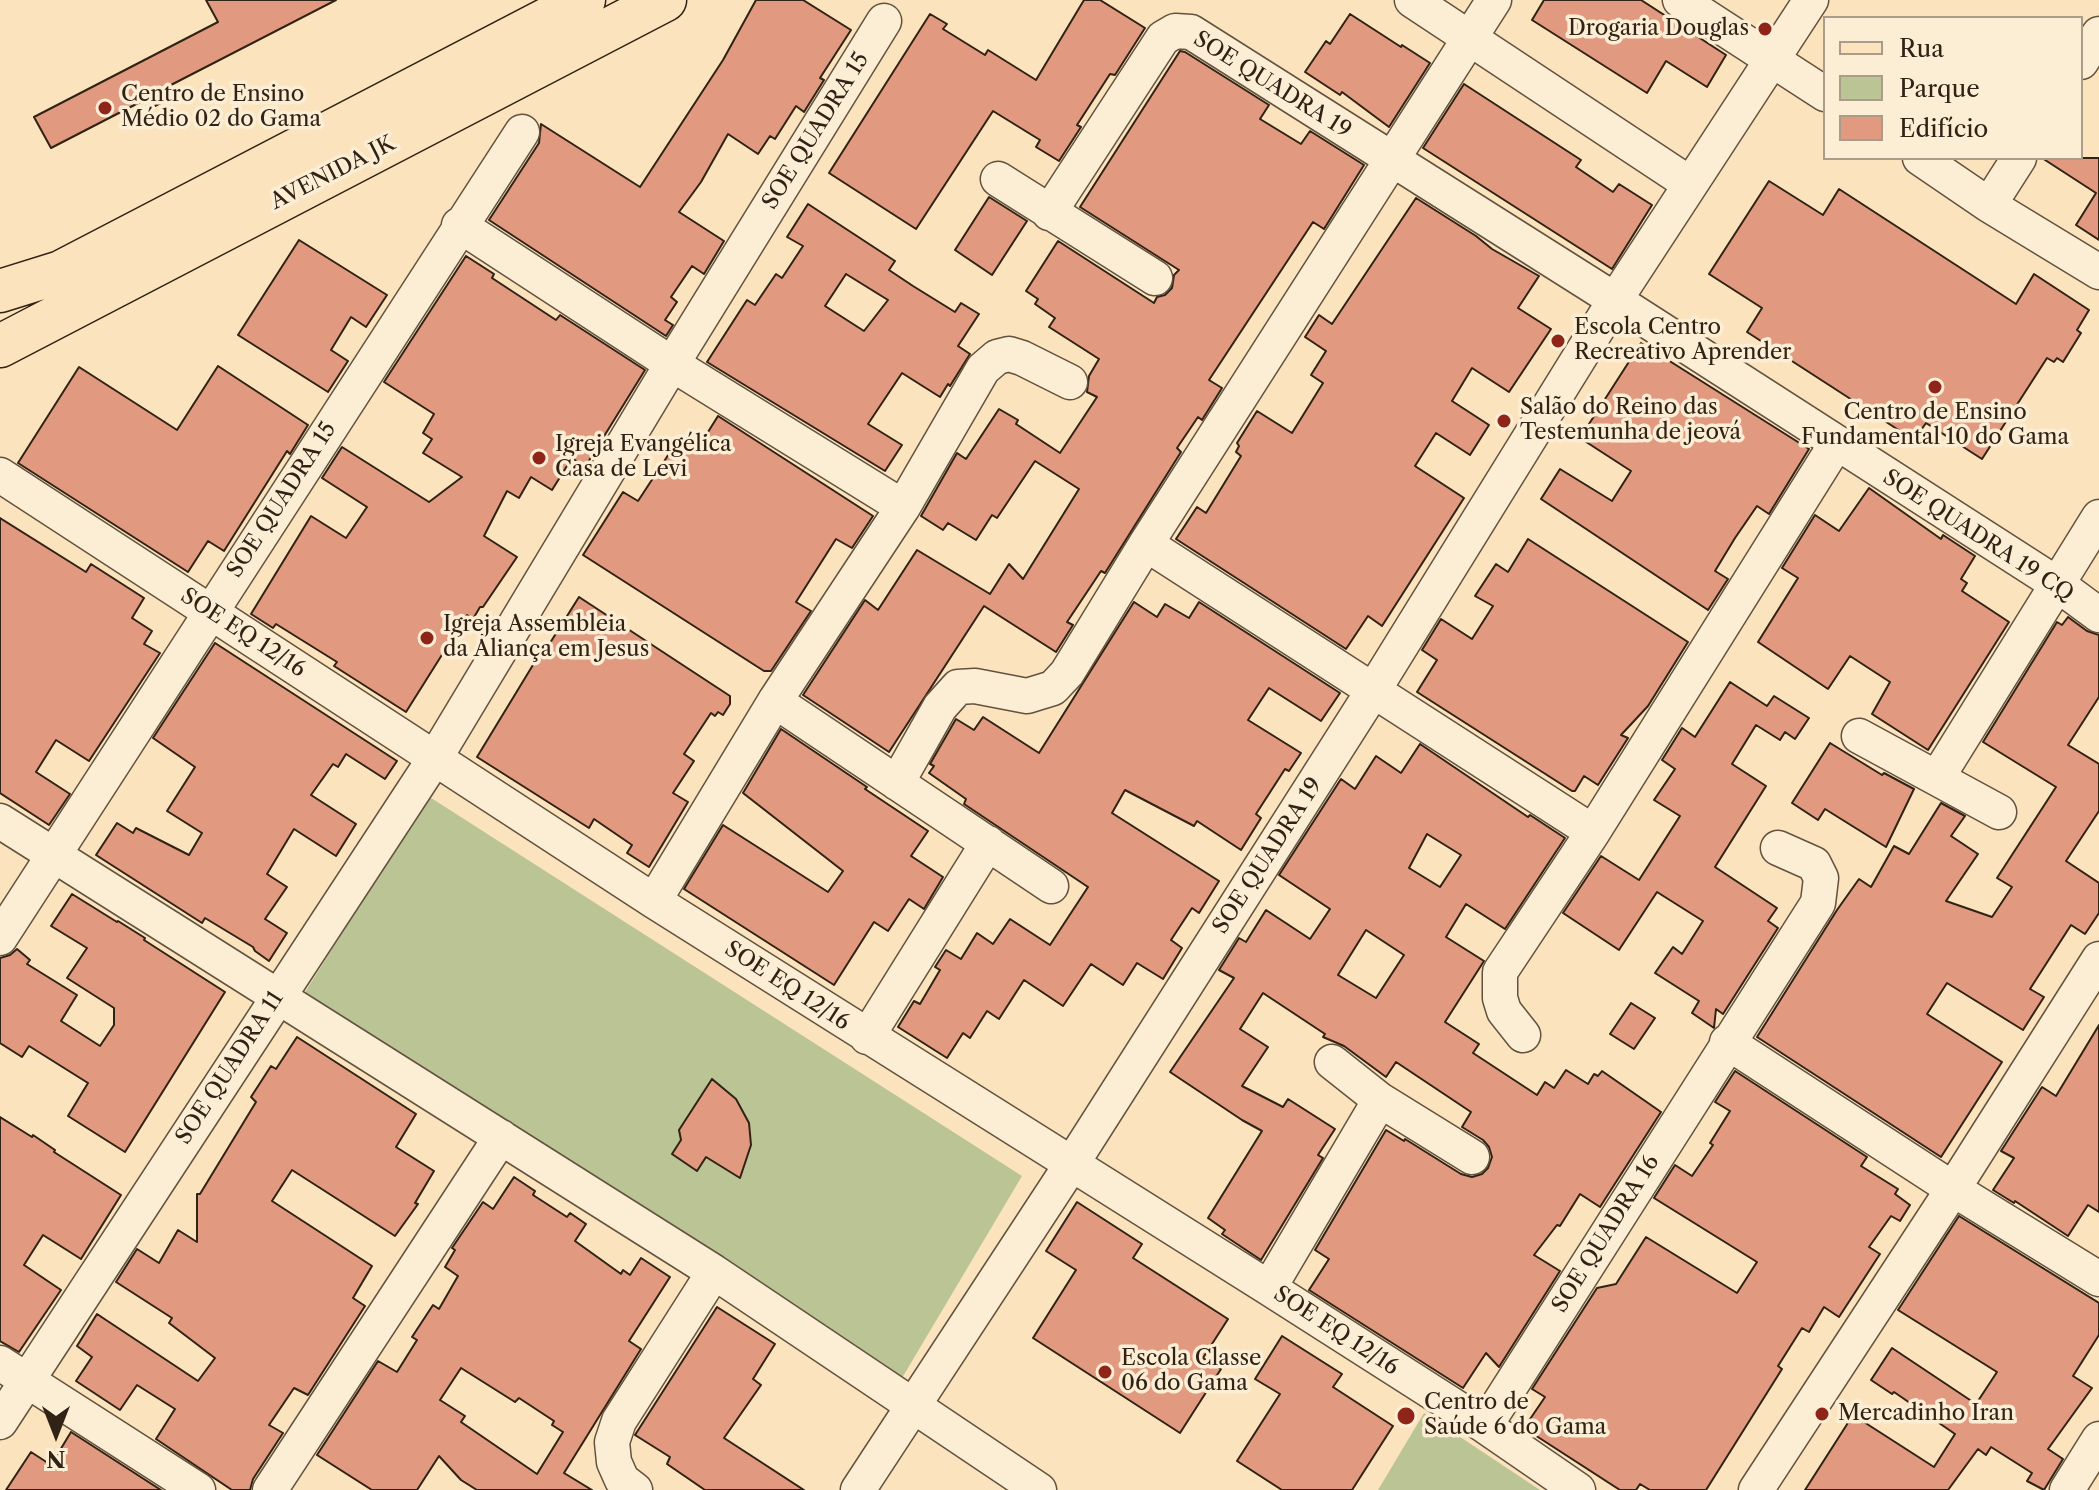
<!DOCTYPE html>
<meta charset="utf-8">
<style>
body{margin:0}
#map{position:relative;width:2099px;height:1490px;overflow:hidden;background:#fbe3be;font-family:"Libre Caslon Text",serif}
canvas{display:block}
.legend{position:absolute;left:1823px;top:16px;width:260px;height:144px;box-sizing:border-box;background:#fcedd5;border:2px solid #aa9c88;margin:0;padding:10px 14px;list-style:none;font-size:24px;color:#302214}
.legend li{display:flex;align-items:center;gap:16px;height:40px}
.legend b{width:40px;border:2px solid #aa9c88}
.north{position:absolute;left:16px;top:1394px;width:80px;height:80px;-webkit-text-stroke:6px #fcedd5;paint-order:stroke;rotate:180deg;font-size:22px;font-weight:700;line-height:32px;text-align:center;color:#302214}
.north::after{content:'';display:block;margin:auto;width:28px;height:36px;background:#302214;clip-path:polygon(50% 0,100% 100%,50% 72%,0 100%)}
</style>
<div id="map">
<canvas width="2099" height="1490"></canvas>
<ul class="legend">
<li><b style="height:10px;background:#fbe3be"></b>Rua</li>
<li><b style="height:22px;background:#bac495"></b>Parque</li>
<li><b style="height:22px;background:#e19980"></b>Edifício</li>
</ul>
<div class="north">N</div>
</div>
<script>
const ctx = document.querySelector('canvas').getContext('2d');
ctx.lineJoin = 'round';
function fill(path, color) {
  ctx.fillStyle = color;
  ctx.fill(path, 'evenodd');
}
function toPath(rows) {
  const path = new Path2D();
  for (const r of rows) {
    path.moveTo(r[0], r[1]);
    for (let i = 2; i < r.length; i += 2) path.lineTo(r[i], r[i + 1]);
  }
  return path;
}
function stroke(path, color, width, dash) {
  ctx.strokeStyle = color;
  ctx.lineWidth = width;
  ctx.lineCap = dash ? 'butt' : 'round';
  ctx.setLineDash(dash || []);
  ctx.stroke(path);
}
function label(font, color, halo, rows, align = 'center') {
  ctx.font = font + ' "Libre Caslon Text",serif';
  ctx.lineWidth = 7;
  ctx.setLineDash([]);
  ctx.textBaseline = 'middle';
  ctx.strokeStyle = halo;
  ctx.fillStyle = color;
  for (const [text, x, y, turn = 0] of rows) {
    ctx.save();
    ctx.translate(x, y);
    ctx.rotate((+turn || 0) * Math.PI / 180);
    ctx.textAlign = isNaN(turn) ? turn : align;
    if (halo) ctx.strokeText(text, 0, 0);
    ctx.fillText(text, 0, 0);
    ctx.restore();
  }
}
const green = toPath([
 [428,796,1022,1176,902,1378,302,997],
 [1424,1413,1540,1490,1378,1490]
]);
const building = toPath([
 [206,0,336,0,169,86,174,96,153,107,148,98,51,148,34,117,218,22,206,0],
 [756,0,803,0,851,30,820,78,824,80,804,112,796,106,775,139,770,136,758,154,728,134,701,182,679,212,724,241,704,274,692,266,671,297,677,302,665,320,673,325,666,336,489,220,539,143,541,124,640,187,723,60,756,0],
 [1084,0,1100,0,1145,28,1115,75,1110,74,1077,125,1081,127,1059,161,1036,147,1040,140,993,111,916,229,829,173,930,14,947,24,943,29,985,55,988,50,1036,80,1084,0],
 [1544,0,1641,0,1726,55,1707,87,1666,61,1647,93,1532,20,1544,0],
 [1350,14,1401,47,1402,45,1430,63,1389,127,1342,92,1340,95,1305,72,1326,41,1330,44,1350,14],
 [1180,51,1185,52,1269,105,1260,119,1301,144,1310,131,1364,165,1324,229,1313,222,1209,380,1222,388,1202,420,1198,417,1177,448,1181,452,1105,573,1101,571,1067,622,1073,625,1056,652,984,606,889,752,803,695,865,600,878,610,917,550,990,594,1009,564,1023,579,1079,489,1035,461,997,518,992,515,976,540,948,523,943,530,921,516,957,453,966,459,999,409,1018,420,1016,424,1060,453,1097,397,1087,392,1089,376,1099,359,1049,327,1055,318,1035,304,1038,299,1026,291,1058,241,1154,303,1157,297,1165,295,1172,288,1174,275,1179,270,1080,207,1180,51],
 [1464,84,1581,160,1576,167,1613,192,1619,184,1652,205,1612,269,1423,148,1464,84],
 [2042,158,2099,158,2099,240,2076,225,2096,193,2042,158],
 [1769,181,1823,215,1839,189,2016,304,2034,274,2089,310,2077,330,2081,333,2063,362,2057,358,2054,362,2047,358,1982,459,1926,423,1914,440,1747,332,1762,308,1709,274,1769,181],
 [989,197,1027,221,992,275,955,250,989,197],
 [1416,198,1476,236,1492,249,1539,276,1518,308,1551,329,1509,392,1472,368,1452,401,1489,425,1470,455,1436,433,1415,466,1464,498,1382,626,1368,616,1346,649,1176,539,1197,507,1206,513,1241,456,1236,452,1239,446,1237,443,1257,411,1292,433,1323,383,1311,375,1326,351,1305,337,1319,315,1332,324,1416,198],
 [808,204,895,261,889,270,913,286,955,312,961,303,979,314,958,346,970,354,950,386,948,384,940,397,902,373,868,424,902,445,885,471,707,362,747,300,755,305,776,274,782,278,803,246,787,237,808,204],
 [846,274,888,300,864,331,825,306,846,274],
 [299,240,387,295,366,327,351,317,331,350,348,361,328,392,238,335,299,240],
 [466,256,494,274,492,278,556,320,560,315,645,370,585,467,572,458,552,490,531,477,519,498,507,491,484,536,517,557,483,607,480,607,473,619,467,615,406,712,334,666,337,662,276,624,273,628,251,614,311,516,346,538,367,507,322,478,342,447,429,502,462,477,423,453,432,439,423,433,434,414,384,382,466,256],
 [1641,343,1809,449,1769,514,1757,506,1735,538,1715,571,1728,579,1708,610,1541,499,1560,469,1612,501,1631,471,1580,438,1641,343],
 [218,366,308,425,290,454,287,451,224,551,208,541,188,572,18,463,79,367,177,430,218,366],
 [718,416,873,516,852,548,836,539,796,602,811,611,771,671,764,671,583,555,623,492,638,501,680,437,698,448,718,416],
 [1869,488,1941,539,1943,535,1975,556,1961,579,1967,583,1962,591,2009,622,1928,750,1872,714,1890,682,1850,656,1828,689,1758,642,1798,578,1782,568,1815,515,1839,531,1869,488],
 [0,518,86,572,91,564,144,598,132,618,152,631,144,644,160,653,89,761,56,740,36,772,70,794,49,825,0,793,0,518],
 [1528,539,1688,642,1648,706,1621,735,1628,738,1598,785,1584,776,1575,791,1572,791,1417,692,1437,660,1422,650,1441,619,1472,639,1493,606,1475,596,1496,564,1508,572,1528,539],
 [579,597,730,696,730,704,723,715,718,712,715,716,711,713,684,754,694,761,673,793,688,802,649,867,627,853,632,845,594,819,589,828,477,757,536,660,538,662,579,597],
 [1134,602,1157,617,1165,604,1189,618,1199,602,1340,693,1321,721,1269,688,1248,720,1301,753,1289,771,1285,769,1256,814,1261,818,1241,850,1197,821,1194,826,1125,790,1112,813,1219,881,1199,913,1192,908,1171,940,1182,948,1163,979,1137,963,1123,985,1091,964,1063,1006,1024,980,999,1019,987,1011,970,1038,963,1033,947,1058,898,1027,914,1001,920,1004,940,970,935,967,946,950,961,959,977,933,993,944,1010,919,1050,945,1088,887,964,804,966,799,929,773,934,766,930,764,956,719,974,730,983,717,1039,753,1134,602],
 [2068,617,2087,631,2099,635,2099,697,2068,745,2099,764,2099,811,2066,861,2099,883,2099,913,2085,934,2071,925,2030,989,2044,997,2023,1030,1947,983,1927,1014,2002,1062,1941,1157,1757,1037,1837,910,1859,879,1871,887,1894,846,1909,854,1941,803,1965,816,1951,836,1978,854,1946,901,1992,917,2012,887,1997,878,2056,787,1983,742,2057,622,2062,625,2068,617],
 [215,643,397,761,385,779,346,754,338,767,333,764,311,795,356,824,336,856,294,829,267,874,287,887,265,919,287,933,269,961,255,951,253,947,205,918,202,923,96,855,117,823,133,833,136,828,189,855,202,833,167,811,195,767,153,738,215,643],
 [1730,682,1767,706,1774,696,1809,718,1795,739,1785,732,1780,740,1756,725,1732,764,1766,786,1715,867,1777,908,1768,921,1778,928,1723,1014,1716,1009,1714,1028,1692,1013,1699,1001,1655,973,1673,947,1682,954,1703,921,1657,892,1619,950,1563,913,1601,856,1639,880,1680,816,1654,800,1675,769,1662,760,1682,728,1695,737,1730,682],
 [781,729,867,787,865,789,928,831,911,856,943,877,924,909,909,899,888,931,874,922,834,985,684,889,723,825,828,892,843,871,743,793,781,729],
 [1830,743,1882,775,1884,773,1914,789,1886,847,1825,809,1818,820,1792,803,1830,743],
 [1420,744,1528,817,1530,815,1565,838,1505,929,1466,904,1446,937,1484,961,1445,1022,1479,1044,1473,1053,1537,1095,1545,1082,1554,1088,1566,1070,1588,1084,1594,1074,1598,1076,1602,1071,1661,1112,1600,1207,1580,1194,1560,1226,1557,1225,1534,1255,1560,1271,1499,1367,1486,1353,1463,1388,1309,1290,1329,1259,1315,1250,1386,1130,1404,1141,1405,1139,1461,1174,1472,1177,1482,1174,1488,1168,1492,1157,1489,1147,1483,1140,1462,1127,1471,1112,1396,1062,1386,1077,1344,1046,1323,1037,1325,1034,1263,993,1240,1029,1268,1047,1242,1086,1283,1107,1288,1099,1335,1129,1318,1155,1323,1158,1261,1260,1222,1234,1225,1230,1208,1218,1262,1131,1242,1120,1170,1072,1234,978,1219,970,1239,938,1246,942,1266,910,1310,939,1330,909,1279,875,1341,779,1355,789,1376,756,1401,773,1420,744],
 [1427,834,1461,855,1440,887,1409,868,1427,834],
 [1366,930,1404,955,1376,998,1338,975,1366,930],
 [72,894,117,922,118,921,145,938,144,940,225,992,125,1152,68,1116,88,1083,29,1046,22,1057,0,1043,0,958,10,955,17,949,30,960,27,964,77,995,61,1021,100,1046,114,1025,114,1008,67,978,87,948,51,926,72,894],
 [1631,1003,1655,1018,1634,1049,1610,1034,1631,1003],
 [2099,1025,2099,1212,2088,1205,2068,1236,2015,1201,2014,1203,1993,1190,2014,1158,2001,1151,2042,1087,2056,1096,2099,1025],
 [297,1037,416,1114,396,1147,434,1171,415,1203,418,1204,395,1236,292,1170,272,1201,372,1266,353,1298,365,1306,308,1395,294,1388,269,1425,283,1433,253,1479,250,1490,232,1490,156,1439,175,1409,137,1385,120,1410,76,1381,92,1357,77,1346,97,1314,198,1381,215,1358,169,1323,172,1318,116,1282,137,1249,159,1263,178,1230,197,1242,197,1194,200,1194,256,1102,251,1097,271,1066,276,1069,297,1037],
 [1735,1071,1867,1157,1861,1166,1898,1189,1895,1194,1910,1205,1900,1221,1891,1216,1869,1247,1880,1254,1839,1317,1824,1307,1809,1332,1802,1328,1778,1366,1782,1369,1706,1490,1650,1490,1640,1484,1636,1490,1620,1490,1524,1428,1545,1397,1532,1389,1597,1288,1616,1284,1646,1237,1737,1293,1757,1262,1654,1198,1675,1165,1692,1176,1713,1145,1710,1143,1730,1111,1715,1102,1735,1071],
 [712,1079,736,1099,749,1123,751,1145,740,1178,706,1157,697,1171,672,1154,681,1140,679,1130,712,1079],
 [0,1117,32,1137,33,1135,55,1150,54,1152,121,1195,81,1259,43,1235,24,1265,61,1290,19,1352,0,1341,0,1117],
 [514,1177,535,1191,533,1195,567,1217,570,1213,586,1224,575,1241,621,1274,623,1270,630,1275,641,1258,670,1277,629,1341,641,1349,564,1473,592,1490,477,1490,461,1480,439,1456,417,1490,372,1490,317,1455,378,1361,397,1372,417,1340,412,1337,433,1305,439,1309,458,1276,445,1267,455,1250,452,1248,483,1202,493,1209,514,1177],
 [461,1368,515,1402,519,1398,554,1421,552,1425,563,1432,537,1474,461,1422,465,1416,440,1400,461,1368],
 [1077,1202,1142,1244,1133,1258,1228,1319,1203,1358,1221,1369,1180,1433,1033,1338,1076,1270,1046,1251,1077,1202],
 [1959,1216,2099,1303,2099,1335,2073,1376,2092,1388,2048,1449,2063,1459,2044,1490,2027,1481,2032,1473,1991,1447,1986,1455,1978,1449,1948,1490,1805,1490,1853,1415,1934,1467,1955,1434,1894,1392,1892,1394,1871,1380,1892,1348,1976,1404,1997,1372,1898,1310,1959,1216],
 [717,1307,775,1344,753,1379,761,1385,724,1438,804,1490,705,1490,667,1464,670,1457,635,1435,717,1307],
 [1282,1336,1342,1374,1333,1387,1393,1426,1352,1490,1282,1490,1237,1461,1280,1394,1255,1379,1282,1336],
 [71,1432,161,1490,6,1490,31,1452,51,1465,71,1432]
]);
const minor = toPath([
 [1412,0,1690,184],
 [1680,0,1825,94],
 [2081,62,2099,34],
 [1920,158,1989,205,2099,272],
 [998,179,1155,278],
 [1989,205,2019,158],
 [1049,213,1163,38,1175,31,1191,32,1615,300,2057,584,2099,615],
 [459,225,672,364,903,507],
 [0,475,654,901,1269,1288,1485,1426,1578,1490],
 [1146,544,1593,832],
 [775,701,1051,886],
 [1859,736,1999,812],
 [1937,778,2099,517],
 [897,783,940,707,958,687,975,686,1027,696,1053,688,1067,673,1146,544,1494,0],
 [0,821,714,1272,1039,1490],
 [654,901,775,701,903,507,983,369,997,357,1009,354,1022,358,1070,382],
 [0,938,522,132],
 [1523,1035,1504,1011,1500,998,1500,972,1593,832,1836,444],
 [867,1037,988,843],
 [1727,1042,1953,1189,2099,1279],
 [1332,1062,1380,1100],
 [1269,1288,1380,1100,1472,1157],
 [0,1363,198,1490],
 [0,1422,435,758,672,364,884,21],
 [1485,1426,1818,903,1821,878,1814,864,1778,848],
 [270,1490,501,1137],
 [635,1490,622,1480,614,1462,612,1442,619,1421,714,1272],
 [858,1490,1071,1165,1373,691,1615,300,1811,0],
 [1756,1490,1953,1189,2099,959],
 [2067,1490,2099,1439]
]);
const major = toPath([
 [0,291,61,272,584,0],
 [0,346,665,0]
]);
const markers = [
 [1765,29,8,"#8f2418"],
 [105,108,8,"#8f2418"],
 [1558,341,8,"#8f2418"],
 [1935,387,8,"#8f2418"],
 [1504,421,8,"#8f2418"],
 [539,458,8,"#8f2418"],
 [427,638,8,"#8f2418"],
 [1105,1372,8,"#8f2418"],
 [1822,1414,8,"#8f2418"],
 [1406,1416,10,"#8f2418"]
];
const poiNames = [
 ["Drogaria Douglas",1749,29,"right"],
 ["Centro de Ensino",121,95],
 ["Médio 02 do Gama",121,120],
 ["Escola Centro",1574,328],
 ["Recreativo Aprender",1574,353],
 ["Salão do Reino das",1520,408],
 ["Testemunha de jeová",1520,433],
 ["Centro de Ensino",1935,413,"center"],
 ["Fundamental 10 do Gama",1935,438,"center"],
 ["Igreja Evangélica",555,445],
 ["Casa de Levi",555,470],
 ["Igreja Assembleia",443,625],
 ["da Aliança em Jesus",443,650],
 ["Escola Classe",1121,1359],
 ["06 do Gama",1121,1384],
 ["Centro de",1424,1403],
 ["Saúde 6 do Gama",1424,1428],
 ["Mercadinho Iran",1838,1414]
];
const streetNames = [
 ["SOE QUADRA 19",1272,85,32],
 ["SOE QUADRA 15",816,131,-58],
 ["AVENIDA JK",333,173,-27],
 ["SOE QUADRA 15",282,500,-57],
 ["SOE QUADRA 19 CQ",1978,536,33],
 ["SOE EQ 12/16",243,633,33],
 ["SOE QUADRA 19",1268,856,-57],
 ["SOE EQ 12/16",787,986,33],
 ["SOE QUADRA 11",230,1068,-57],
 ["SOE QUADRA 16",1606,1234,-58],
 ["SOE EQ 12/16",1336,1331,33]
];
fill(green, '#bac495');
fill(building, '#e19980');
stroke(building, '#302214', 2);
stroke(minor, '#63523e', 37);
stroke(major, '#302214', 45);
stroke(minor, '#fcedd5', 34);
stroke(major, '#fbe3be', 42);
for (const [x, y, r, color] of markers) {
  const dot = new Path2D();
  dot.arc(x, y, r, 0, 2 * Math.PI);
  ctx.fillStyle = color;
  ctx.fill(dot);
  stroke(dot, '#fcedd5', 3);
}
label('22px', '#302214', '#fcedd5', poiNames, 'left');
label('22px', '#302214', '#fcedd5', streetNames);
</script>
